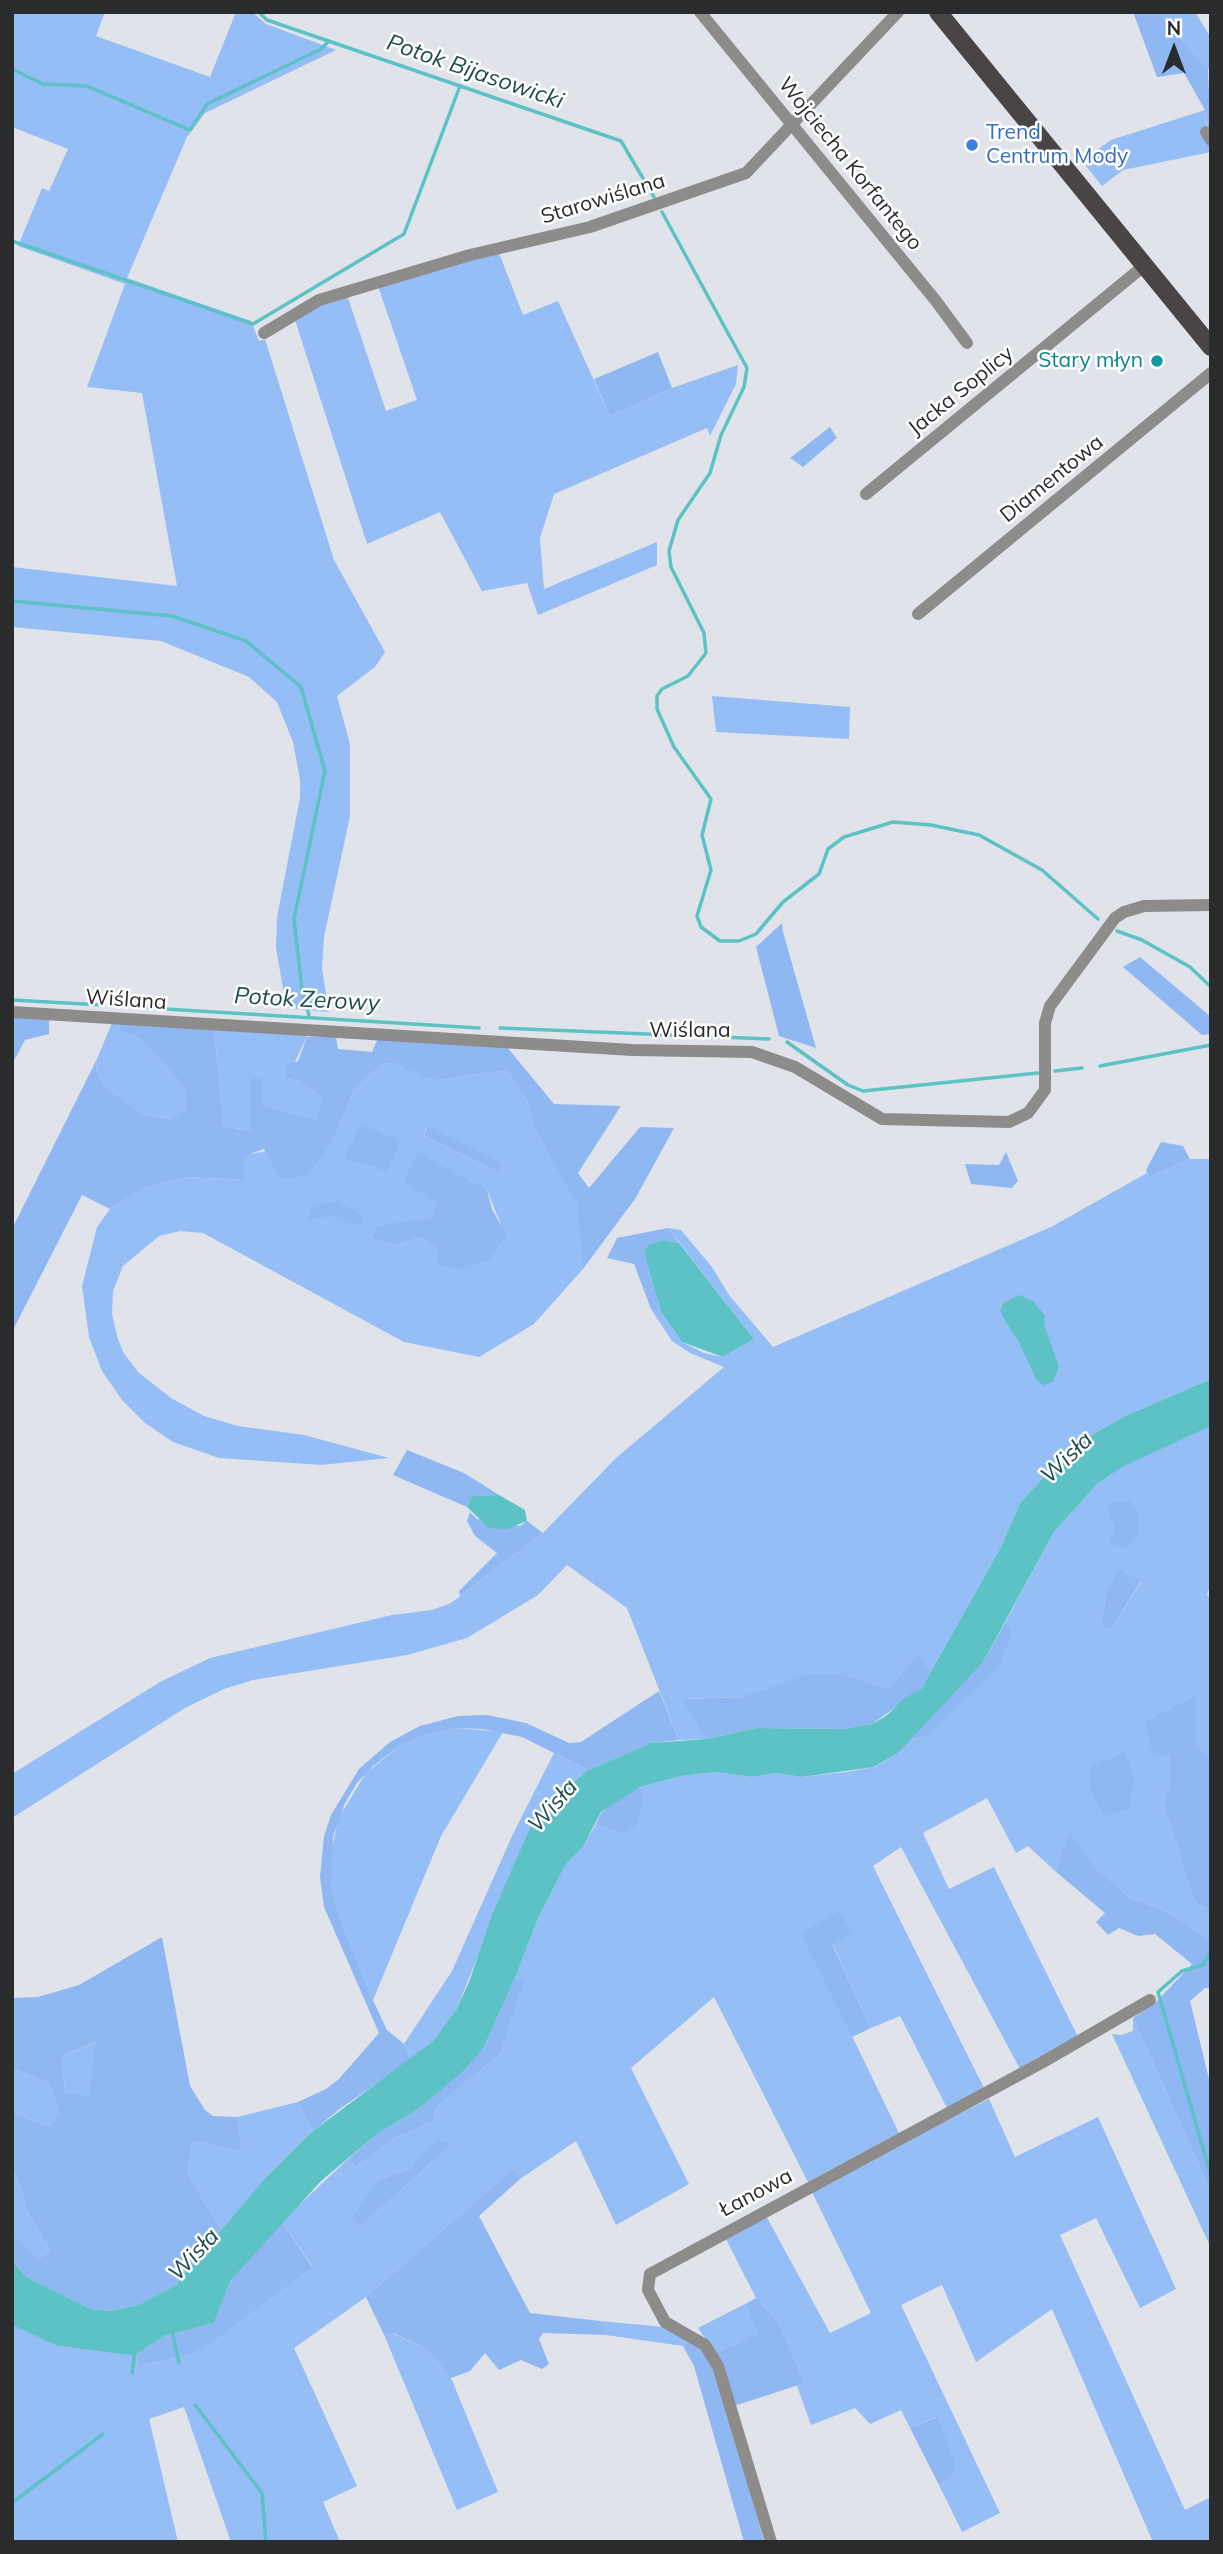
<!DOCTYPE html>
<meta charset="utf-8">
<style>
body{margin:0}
#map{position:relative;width:1223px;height:2554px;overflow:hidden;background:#e0e4ea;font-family:Mulish,sans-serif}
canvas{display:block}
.frame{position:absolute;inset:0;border:14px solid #292b2d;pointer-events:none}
.north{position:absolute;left:1139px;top:14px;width:70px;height:70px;-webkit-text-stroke:5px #fff;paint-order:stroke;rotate:0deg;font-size:19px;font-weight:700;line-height:28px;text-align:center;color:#292b2d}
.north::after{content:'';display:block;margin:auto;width:24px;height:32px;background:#292b2d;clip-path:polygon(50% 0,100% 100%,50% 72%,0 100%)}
</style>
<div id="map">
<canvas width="1223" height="2554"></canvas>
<div class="frame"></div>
<div class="north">N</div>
</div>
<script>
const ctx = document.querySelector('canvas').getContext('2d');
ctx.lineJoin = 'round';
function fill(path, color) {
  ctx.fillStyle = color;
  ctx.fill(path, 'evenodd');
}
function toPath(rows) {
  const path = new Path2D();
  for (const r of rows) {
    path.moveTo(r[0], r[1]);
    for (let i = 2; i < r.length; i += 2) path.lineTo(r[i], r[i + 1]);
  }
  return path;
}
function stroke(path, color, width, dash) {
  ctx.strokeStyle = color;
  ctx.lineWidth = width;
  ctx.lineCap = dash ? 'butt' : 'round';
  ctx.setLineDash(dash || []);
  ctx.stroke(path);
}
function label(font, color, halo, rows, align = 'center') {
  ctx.font = font + ' Mulish,sans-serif';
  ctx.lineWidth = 5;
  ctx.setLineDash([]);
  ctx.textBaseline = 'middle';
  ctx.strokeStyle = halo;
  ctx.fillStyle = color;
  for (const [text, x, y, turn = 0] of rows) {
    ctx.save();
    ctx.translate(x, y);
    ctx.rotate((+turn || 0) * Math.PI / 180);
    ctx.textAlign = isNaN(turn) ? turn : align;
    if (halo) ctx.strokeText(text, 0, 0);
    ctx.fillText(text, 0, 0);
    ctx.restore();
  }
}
const green = toPath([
 [12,12,105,12,96,36,210,77,236,12,252,12,266,24,336,50,205,113,187,137,127,278,251,321,259,341,265,339,334,560,385,652,375,667,337,696,350,744,350,816,324,937,322,969,329,1012,288,1008,282,983,276,947,277,917,300,798,300,780,293,742,277,702,249,677,161,641,12,627,12,567,177,586,142,393,87,387,125,284,18,246,42,188,49,191,68,149,12,127],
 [1162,12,1195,12,1211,38,1211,75,1208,68,1165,22],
 [1205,110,1211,152,1123,170,1102,186,1082,161,1111,140],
 [499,253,523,315,558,301,610,416,672,388,738,365,736,384,710,436,707,428,554,494,540,538,544,589,657,542,657,565,538,615,527,583,482,591,440,512,367,544,295,320,324,303,347,295,386,411,417,400,378,286],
 [712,696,850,707,849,739,716,732],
 [112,1023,120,1023,119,1031,141,1039,185,1088,186,1111,181,1116,172,1119,144,1115,104,1086,97,1073,96,1061],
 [214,1030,308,1034,287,1079,299,1081,324,1096,316,1122,262,1105,252,1078,252,1131,224,1126],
 [395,1063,437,1080,507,1070,527,1101,534,1127,579,1206,583,1269,534,1324,479,1357,404,1342,203,1233,180,1231,159,1236,123,1266,113,1291,112,1314,117,1336,123,1352,138,1372,171,1398,204,1416,238,1426,304,1435,389,1458,321,1465,249,1460,219,1458,173,1442,145,1423,122,1400,102,1371,89,1337,82,1286,97,1227,110,1209,144,1188,187,1177,244,1180,244,1155,333,1140,354,1090,382,1064],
 [426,1128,503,1163,500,1173,424,1136],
 [487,1190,505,1235,438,1249,420,1237,397,1245,373,1239,416,1219,431,1221,437,1203],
 [1190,1159,1211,1159,1211,1379,1125,1416,1097,1432,1076,1446,1042,1479,1020,1503,1001,1547,931,1671,918,1654,888,1689,844,1674,743,1697,683,1699,706,1739,679,1740,627,1608,567,1565,538,1595,467,1638,407,1655,253,1680,224,1689,185,1708,12,1818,12,1774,160,1682,210,1658,392,1615,432,1610,451,1603,543,1533,616,1458,724,1367,690,1353,672,1341,651,1309,661,1312,682,1342,704,1353,723,1357,754,1339,668,1228,681,1230,712,1267,729,1295,773,1347,1051,1227,1147,1173,1149,1177],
 [1211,1426,1211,1583,1207,1595,1211,1600,1211,1760,1196,1744,1168,1756,1171,1776,1164,1806,1195,1903,1211,1910,1211,1940,1164,1910,1130,1898,1094,1866,1069,1833,1055,1871,1028,1846,1016,1853,987,1798,923,1833,949,1889,994,1867,1078,2037,1020,2069,901,1847,873,1866,984,2088,947,2108,900,2016,871,2028,832,1943,802,1933,899,2133,808,2182,714,1997,631,2068,689,2184,616,2225,576,2141,520,2179,514,2168,366,2297,294,2348,357,2486,323,2502,340,2542,231,2542,184,2407,149,2419,178,2542,12,2542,12,2325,63,2347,137,2354,138,2366,184,2356,312,2266,282,2221,348,2159,356,2167,393,2139,434,2121,435,2108,500,2054,523,1980,515,1978,539,1916,566,1864,583,1847,596,1824,618,1833,644,1799,640,1787,681,1776,716,1772,752,1777,776,1773,802,1777,846,1772,875,1767,898,1753,908,1739,926,1737,1011,1633,1006,1621,1054,1532,1097,1484,1121,1467],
 [1119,1571,1141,1582,1111,1629,1101,1627,1106,1592],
 [451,2144,451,2145,360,2227,379,2180,412,2168],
 [458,1728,503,1732,441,1836,373,2000,340,1918,331,1886,330,1856,339,1817,366,1773,399,1746,423,1735],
 [554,1753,588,1770,555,1798,530,1828,456,2010,432,2042,411,2060,404,2044,452,1971,513,1834],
 [1133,2018,1211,2192,1211,2248,1112,2034,1121,2035,1133,2031],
 [97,2042,89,2097,65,2093,62,2056],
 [12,2068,49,2083,60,2114,49,2126,12,2113],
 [989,2099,1015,2157,1098,2117,1176,2289,1140,2308,1096,2218,1060,2235,1185,2510,1211,2497,1211,2542,1153,2542,1052,2309,976,2362,942,2285,901,2305,1000,2513,962,2532,939,2485,951,2476,936,2417,910,2428,901,2410,870,2424,855,2408,811,2425,797,2386,805,2383,778,2322,756,2298,725,2237,765,2214,830,2333,871,2313,811,2190],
 [298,2102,313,2131,266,2177,223,2232,188,2175,192,2141,242,2152,237,2117],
 [12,2168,23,2191,25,2207,50,2250,39,2259,12,2234],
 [745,2304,760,2334,715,2353,698,2328],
 [600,2321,664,2327,688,2341,683,2346,606,2335],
 [392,2333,426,2349,451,2378,498,2492,457,2510,385,2337]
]);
const forest = toPath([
 [1133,12,1162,12,1165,22,1208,68,1211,145,1205,110,1184,73,1157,77],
 [658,352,672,388,610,416,594,379],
 [830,427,837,438,803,467,790,458],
 [782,923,783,932,816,1048,779,1036,756,947],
 [1140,957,1211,1017,1211,1034,1202,1035,1123,967],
 [12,1017,49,1019,49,1034,25,1040,12,1064],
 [120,1023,214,1030,224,1126,251,1131,251,1077,262,1079,262,1105,316,1121,323,1096,299,1081,287,1079,287,1065,298,1061,307,1037,336,1037,338,1049,372,1052,378,1038,507,1047,554,1104,621,1106,578,1173,589,1188,640,1127,674,1128,635,1199,583,1269,578,1206,534,1127,527,1101,507,1070,437,1080,426,1078,395,1063,382,1064,354,1090,333,1140,310,1172,299,1177,280,1178,264,1149,244,1156,244,1180,187,1177,144,1188,110,1209,82,1195,12,1332,12,1229,96,1061,97,1073,104,1086,144,1115,172,1119,186,1111,185,1088,141,1039,119,1031],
 [361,1124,400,1141,387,1171,344,1158],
 [427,1127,503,1163,500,1173,424,1136],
 [1161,1142,1183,1146,1190,1159,1149,1177,1146,1170],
 [1006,1152,1018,1181,1012,1188,971,1184,965,1164,999,1165],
 [417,1153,487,1190,492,1209,506,1235,489,1260,462,1269,437,1264,438,1249,420,1237,397,1245,373,1239,376,1227,416,1219,431,1220,437,1203,404,1182],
 [336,1201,362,1215,361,1226,333,1215,308,1220,313,1206],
 [668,1228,679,1243,664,1240,644,1253,661,1312,651,1309,634,1264,607,1258,617,1238],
 [407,1450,464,1473,499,1495,472,1496,467,1507,393,1475],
 [1130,1501,1138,1512,1138,1534,1126,1548,1110,1543,1115,1528,1107,1510,1112,1502],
 [470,1512,477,1519,520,1526,527,1521,543,1533,460,1596,459,1591,497,1553,475,1536,467,1521],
 [1119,1570,1141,1581,1111,1629,1101,1627,1106,1592],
 [1006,1621,1012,1633,998,1667,926,1737,908,1739,983,1662],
 [918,1654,931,1671,921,1689,872,1724,843,1729,757,1728,706,1739,682,1699,743,1697,812,1673,844,1674,888,1689],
 [659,1691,679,1740,651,1743,588,1770,522,1737,482,1729,458,1728,423,1735,399,1746,373,1766,357,1783,345,1803,333,1837,331,1886,340,1918,373,2000,387,2030,404,2044,411,2060,341,2108,313,2131,298,2102,326,2089,339,2079,379,2033,324,1907,320,1877,324,1836,331,1815,359,1769,390,1742,420,1726,458,1716,487,1715,526,1723,569,1743,581,1742],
 [1196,1696,1196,1744,1211,1760,1211,1910,1195,1903,1164,1806,1171,1776,1168,1756,1153,1755,1145,1722],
 [1125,1752,1134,1779,1129,1808,1105,1816,1091,1791,1089,1768],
 [640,1787,644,1799,636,1825,618,1833,596,1824,601,1813,614,1802],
 [1069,1832,1094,1866,1130,1898,1164,1910,1211,1940,1211,1988,1205,1988,1190,2001,1211,2087,1211,2192,1133,2018,1155,2003,1192,1964,1155,1934,1138,1936,1119,1928,1108,1935,1096,1922,1105,1913,1055,1871],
 [839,1911,853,1932,832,1944,871,2028,852,2037,801,1934],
 [162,1937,190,2086,205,2110,213,2116,237,2117,242,2152,192,2141,188,2175,223,2232,176,2285,138,2305,110,2311,91,2309,26,2277,12,2260,12,2234,39,2259,50,2250,25,2207,23,2191,12,2168,12,2113,49,2126,60,2114,49,2083,12,2068,12,1998,38,1997,79,1985],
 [96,2042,89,2096,65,2093,62,2056],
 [515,1978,524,1980,500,2054,435,2108,434,2121,393,2139,356,2167,348,2159,377,2134,421,2107,484,2047],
 [437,2141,452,2144,360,2227,353,2216,379,2180,412,2168,420,2156],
 [514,2168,520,2179,479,2216,530,2313,600,2321,606,2335,543,2333,539,2339,549,2364,542,2369,521,2360,499,2370,485,2353,470,2371,451,2378,426,2349,393,2333,385,2337,366,2297],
 [282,2221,312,2267,212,2342,184,2356,138,2366,137,2354,164,2336,214,2323,231,2280],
 [756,2298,778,2322,805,2383,734,2406,715,2353,759,2334,745,2304],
 [688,2341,704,2349,716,2369,764,2542,744,2542,694,2366,683,2346],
 [937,2417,955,2462,951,2476,939,2485,910,2428]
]);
const water = toPath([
 [664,1240,679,1243,754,1339,723,1357,682,1342,661,1312,644,1253,649,1245],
 [1019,1295,1034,1302,1045,1316,1044,1325,1059,1367,1053,1382,1044,1385,1037,1381,1020,1344,1003,1317,1000,1310,1004,1303],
 [1211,1379,1211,1426,1122,1467,1097,1484,1054,1532,983,1662,898,1753,874,1767,802,1777,776,1773,752,1777,716,1772,681,1776,640,1787,601,1812,583,1847,566,1864,539,1916,515,1978,484,2047,464,2070,421,2107,377,2134,321,2181,231,2280,214,2323,164,2336,137,2354,130,2355,58,2346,12,2325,12,2260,26,2277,91,2309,110,2311,138,2305,176,2285,266,2177,313,2131,432,2042,456,2010,469,1982,492,1915,530,1828,555,1798,588,1770,651,1743,706,1739,757,1728,843,1729,872,1724,886,1716,905,1698,921,1689,1001,1547,1020,1503,1042,1479,1076,1446,1097,1432,1125,1416],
 [499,1495,525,1510,527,1521,507,1529,489,1528,467,1507,472,1496]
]);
const stream = toPath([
 [259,12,267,20,621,141,654,197],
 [12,69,43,84,87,86,190,130,207,104,321,49,329,41],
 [662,212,747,368,744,387,721,435,710,473,678,520,669,551,671,567,704,633,706,653,688,676,662,689,657,696,657,709,674,747,711,799,702,835,711,870,697,916,701,927,720,941,739,941,756,934,783,902,819,874,828,849,844,837,893,822,931,825,979,835,1042,870,1098,919],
 [12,241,253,324,404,234,460,86],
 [12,601,172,616,246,641,301,687,325,771,294,919,302,990,309,1015],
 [1117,931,1142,940,1190,967,1211,987],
 [12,1000,102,1005],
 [132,1007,479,1028],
 [500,1028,769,1039],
 [787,1042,848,1085,863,1091,1038,1073],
 [1100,1066,1211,1045],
 [1055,1071,1082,1068],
 [1211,1952,1203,1965,1182,1971,1158,1992,1211,2176],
 [172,2331,179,2363],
 [132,2373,135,2351],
 [195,2405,262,2493,266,2542],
 [12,2503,103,2434]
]);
const street = toPath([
 [700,12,936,301,967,343],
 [1206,132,1211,140],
 [264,333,319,300,470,255,590,227,746,173,898,12],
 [866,494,1145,265],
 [918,614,1211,373],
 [12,1012,632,1050,752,1052,795,1067,882,1119,1009,1122,1028,1113,1045,1090,1045,1023,1050,1006,1115,918,1124,912,1144,906,1211,905],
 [771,2542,718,2366,705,2345,665,2322,648,2290,650,2274,1043,2062,1150,2000]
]);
const primary = toPath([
 [938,12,1211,347]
]);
const markers = [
 [972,145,7,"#3f7fe0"],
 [1157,361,7,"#0f9aa8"]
];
const shopNames = [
 ["Trend",986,133],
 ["Centrum Mody",986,157]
];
const streetNames = [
 ["Wojciecha Korfantego",850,164,51],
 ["Starowiślana",603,199,-17],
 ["Jacka Soplicy",961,391,-39],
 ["Diamentowa",1052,479,-39],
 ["Wiślana",126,1000,4],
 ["Wiślana",690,1031],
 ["Łanowa",756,2193,-28]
];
const cultureNames = [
 ["Stary młyn",1143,361]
];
const waterNames = [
 ["Potok Bijasowicki",475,72,19],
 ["Potok Zerowy",307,1000,3],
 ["Wisła",1067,1458,-44],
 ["Wisła",553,1806,-49],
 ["Wisła",194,2255,-47]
];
fill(green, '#95bdf6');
fill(forest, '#8fb7f1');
fill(water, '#5dc2c6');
stroke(stream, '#5dc2c6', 3.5);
stroke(street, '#8e8b8b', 12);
stroke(primary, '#494445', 18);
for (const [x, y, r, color] of markers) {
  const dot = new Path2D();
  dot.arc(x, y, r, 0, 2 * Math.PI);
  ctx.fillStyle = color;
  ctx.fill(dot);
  stroke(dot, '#fff', 2.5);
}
label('21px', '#366cbe', '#fff', shopNames, 'left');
label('21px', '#292b2d', '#fff', streetNames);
label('21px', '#0d838f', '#fff', cultureNames, 'right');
label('italic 23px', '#1e4c4e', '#fff', waterNames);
</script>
